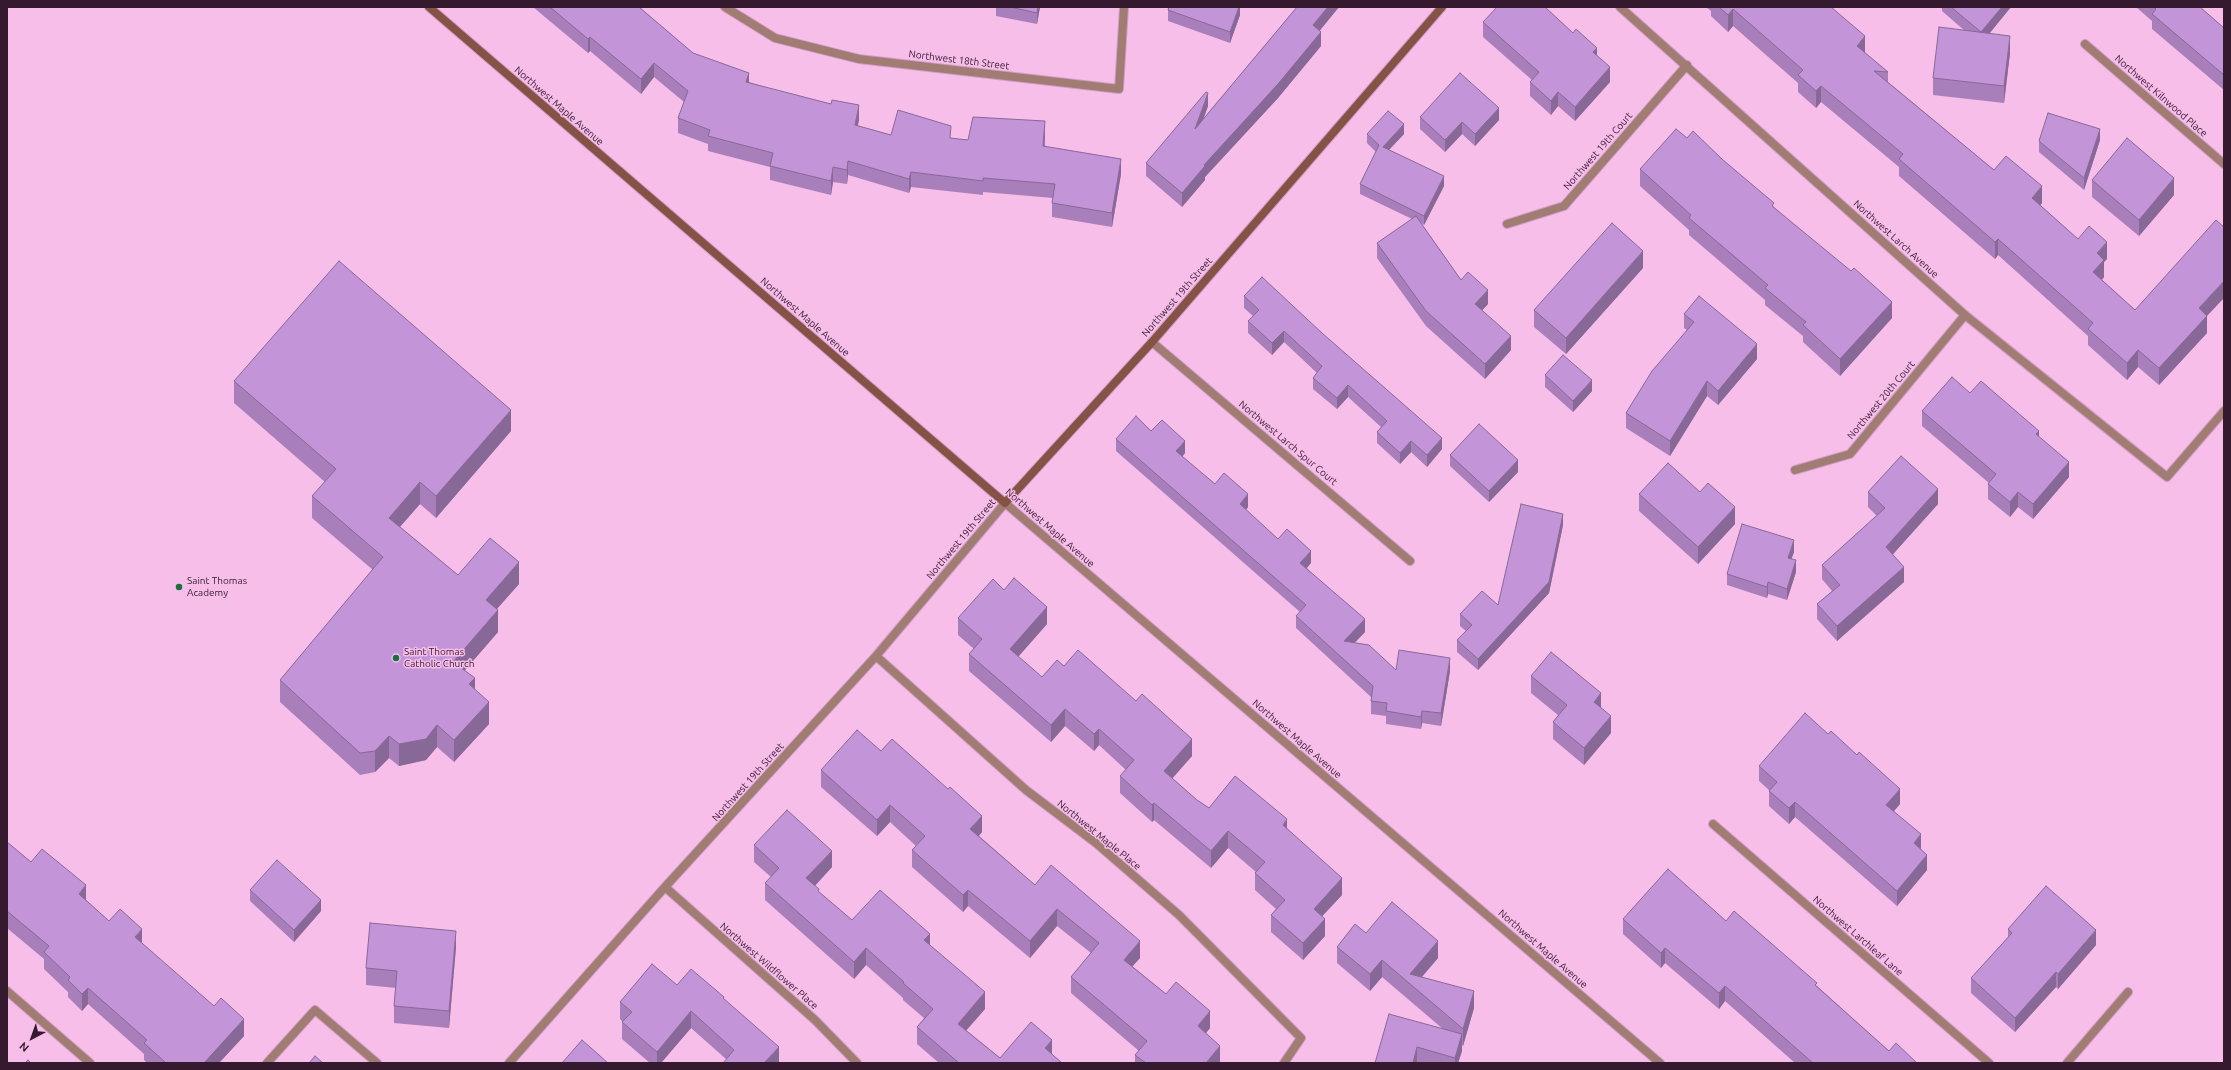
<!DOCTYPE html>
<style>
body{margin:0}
#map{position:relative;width:2231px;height:1070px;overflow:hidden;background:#f7beea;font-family:Ubuntu,sans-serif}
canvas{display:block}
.frame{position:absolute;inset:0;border:8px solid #351a2f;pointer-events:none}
.north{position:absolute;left:12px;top:1018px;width:40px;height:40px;-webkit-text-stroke:3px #f7beea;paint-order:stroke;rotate:221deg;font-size:11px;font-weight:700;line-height:16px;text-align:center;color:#351a2f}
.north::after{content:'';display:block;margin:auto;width:14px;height:18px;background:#351a2f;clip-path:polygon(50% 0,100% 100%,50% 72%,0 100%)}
</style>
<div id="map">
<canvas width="2231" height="1070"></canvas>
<div class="frame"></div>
<div class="north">N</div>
</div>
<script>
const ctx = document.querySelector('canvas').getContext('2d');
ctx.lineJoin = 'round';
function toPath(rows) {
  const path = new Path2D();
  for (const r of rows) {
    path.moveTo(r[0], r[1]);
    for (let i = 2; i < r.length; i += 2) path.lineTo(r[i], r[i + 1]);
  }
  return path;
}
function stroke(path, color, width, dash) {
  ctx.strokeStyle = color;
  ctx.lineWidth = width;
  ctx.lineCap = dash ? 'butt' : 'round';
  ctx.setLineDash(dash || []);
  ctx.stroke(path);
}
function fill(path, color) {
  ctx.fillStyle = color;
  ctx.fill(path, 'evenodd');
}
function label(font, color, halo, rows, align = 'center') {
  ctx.font = font + ' Ubuntu,sans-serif';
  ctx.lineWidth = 3;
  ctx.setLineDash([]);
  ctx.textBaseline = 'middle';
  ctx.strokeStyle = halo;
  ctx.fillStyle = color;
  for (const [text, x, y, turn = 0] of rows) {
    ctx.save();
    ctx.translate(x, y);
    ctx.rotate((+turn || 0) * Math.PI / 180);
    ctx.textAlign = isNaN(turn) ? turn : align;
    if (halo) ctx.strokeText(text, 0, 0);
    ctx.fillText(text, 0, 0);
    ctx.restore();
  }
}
const minor = toPath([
 [725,7,775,38,859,59,1119,89,1124,7],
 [1620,7,1965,315,2167,477,2224,411],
 [2085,44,2224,164],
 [1507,224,1564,206,1687,65],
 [1152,342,1410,561],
 [1795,470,1850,454,1965,315],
 [876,656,1026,790,1096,843,1179,915,1301,1038,1284,1063],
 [1713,824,1989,1063],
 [665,887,815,1020,857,1063],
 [7,991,90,1063],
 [267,1063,315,1010,377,1063],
 [509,1063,665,887,876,656,1005,503],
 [2067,1063,2128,992]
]);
const tertiary = toPath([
 [1005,503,1660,1063]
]);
const secondary = toPath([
 [429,7,1005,503,1152,342,1442,7]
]);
const wall = toPath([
 [533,7,639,7,693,53,749,82,859,120,857,126,891,135,951,138,968,140,1045,135,1045,146,1121,174,1112,227,1052,217,1052,203,1053,198,983,192,983,195,911,187,909,193,848,175,847,184,833,182,831,195,770,180,770,167,708,151,708,144,678,133,678,118,684,102,654,77,641,94,590,51,588,53],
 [996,7,1040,7,1037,24,996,16],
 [1240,7,1240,15,1230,43,1168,21,1168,10],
 [1297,7,1339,7,1319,31,1321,46,1278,98,1205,177,1205,180,1182,207,1146,176,1146,163,1208,106,1203,119],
 [1706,7,1831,7,1865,53,1888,72,1888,82,1994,170,2042,203,2040,205,2078,239,2107,259,2104,262,2104,277,2102,280,2135,310,2207,316,2207,333,2159,385,2138,367,2127,380,2088,345,2088,336,1998,255,1995,259,1899,176,1899,167,1821,102,1816,108,1798,92,1798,83,1733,26,1728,32,1711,16,1711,11],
 [1942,7,2011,7,1989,33,2010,53,2004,103,1933,95,1933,78,1965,31,1942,11],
 [2136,7,2200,7,2224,28,2224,90,2152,29,2152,21],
 [1483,22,1597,55,1610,82,1575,121,1558,106,1551,115,1530,96,1530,82,1532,80,1483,37],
 [1420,117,1499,120,1475,146,1462,134,1445,152,1420,129],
 [1367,134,1404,134,1389,150,1444,186,1424,225,1421,223,1461,280,1488,304,1482,310,1511,350,1485,379,1426,326,1377,258,1377,243,1412,219,1360,194,1360,184,1376,152,1367,143],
 [1687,138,1723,160,1774,207,1892,318,1840,376,1803,342,1803,336,1765,305,1765,300,1689,235,1689,230,1640,186,1640,169],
 [2100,140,2084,190,2039,152,2039,141],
 [2092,180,2174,195,2139,236,2092,197],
 [1643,268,1566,354,1534,327,1534,310],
 [1244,296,1442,449,1427,467,1411,452,1400,464,1377,443,1377,432,1381,427,1348,397,1337,409,1313,389,1313,378,1317,373,1284,342,1272,355,1248,333,1248,321,1253,316,1244,308],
 [1684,314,1757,359,1718,405,1707,396,1670,456,1626,428,1626,413,1687,330,1684,328],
 [1545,375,1592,391,1573,412,1545,387],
 [234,381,511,431,436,518,420,504,400,527,458,575,519,584,497,609,498,632,465,670,475,690,489,724,454,762,437,747,426,760,399,766,389,758,375,772,360,775,280,702,280,680,373,570,312,518,312,496,325,482,234,403],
 [1970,393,2039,437,2069,477,2033,519,2018,507,2010,517,1988,499,1988,484,1989,483,1922,426,1922,411],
 [1151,431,1185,453,1182,457,1215,484,1248,507,1246,510,1278,539,1311,563,1307,568,1365,632,1354,643,1396,670,1450,671,1441,726,1422,723,1421,729,1386,724,1386,716,1371,714,1371,697,1296,628,1296,616,1300,612,1116,451,1116,439],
 [1450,455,1518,472,1489,502,1450,466],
 [1868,492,1938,504,1893,554,1904,582,1837,641,1817,619,1817,604,1832,591,1822,579,1822,565,1877,516,1868,507],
 [1639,494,1735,524,1698,564,1639,511],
 [1563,525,1549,593,1478,670,1457,652,1457,640,1466,631,1460,626,1460,614,1498,605],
 [1794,552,1791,559,1796,572,1787,600,1768,594,1767,598,1727,585,1727,574],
 [1004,590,1047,624,1018,657,1042,677,1064,666,1192,756,1172,778,1197,800,1209,808,1287,828,1342,895,1322,916,1325,936,1303,960,1271,932,1271,915,1276,909,1255,890,1255,873,1256,872,1228,848,1211,868,1154,820,1152,822,1120,793,1120,776,1126,770,1099,745,1094,751,1065,726,1051,742,969,671,969,654,974,649,958,635,958,618],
 [1531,676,1601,708,1611,733,1584,765,1553,739,1553,722,1558,715,1531,693],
 [881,751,982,832,979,836,1035,885,1140,958,1132,966,1166,994,1210,1028,1206,1033,1220,1062,1220,1063,1135,1063,1135,1055,1139,1051,1071,993,1071,977,1091,953,1057,926,1030,958,968,906,963,912,912,867,912,850,916,846,890,822,877,836,821,787,821,770],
 [1759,766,1900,804,1894,811,1921,849,1927,870,1897,906,1795,817,1789,824,1769,806,1769,790,1759,781],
 [7,842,31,862,86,900,109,921,142,943,244,1036,219,1063,147,1063,144,1060,144,1054,88,1004,82,1011,68,997,68,992,44,969,44,959,7,928],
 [754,845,832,867,815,886,819,892,852,920,930,945,985,1009,966,1030,1000,1058,1052,1054,1062,1063,939,1063,917,1044,917,1027,924,1018,903,1000,903,998,866,965,854,979,765,900,765,883,771,877,754,862],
 [250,890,321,911,294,942,250,901],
 [1623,919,1726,921,1817,986,1889,1051,1917,1063,1795,1063,1725,1001,1719,1009,1665,963,1661,968,1623,934],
 [2008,929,2096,945,2058,989,2056,987,2015,1032,1971,993,1971,978,2008,937],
 [1366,933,1438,958,1422,977,1474,1008,1463,1046,1462,1045,1462,1051,1458,1063,1375,1063,1443,1029,1382,977,1370,991,1337,963,1337,947],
 [456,947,449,1028,394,1023,394,1006,396,988,366,985,366,968],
 [677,985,724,999,779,1063,726,1059,691,1028,661,1063,650,1063,622,1039,622,1022,623,1022,620,1019,620,1002]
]);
const shadedWall = toPath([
 [1038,7,1040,7,1037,24,1037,13],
 [1239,7,1240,7,1240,15,1230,43,1230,32],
 [1328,7,1339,7,1313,39,1313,25],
 [2002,7,2011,7,1981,44,1981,32],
 [1733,9,1733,26,1728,32,1728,15],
 [1321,32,1321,46,1278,98,1205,177,1205,180,1182,207,1182,193,1204,165],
 [1865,36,1865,53,1857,63,1857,46],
 [2010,36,2010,53,2004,103,2004,86],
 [590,37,590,51,588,53,588,39],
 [1597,48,1597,62,1593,52],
 [654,63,654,77,641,94,641,79],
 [1610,67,1610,82,1575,121,1575,107],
 [749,73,749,88,746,82],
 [1821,86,1821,102,1816,108,1816,91],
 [1558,92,1558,106,1551,115,1551,101],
 [1208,93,1208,106,1195,143,1195,129],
 [859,105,859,120,855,139,855,125],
 [1499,108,1499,120,1475,146,1475,134],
 [1045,121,1045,135,1043,160,1043,146],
 [1462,122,1462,134,1445,152,1445,140],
 [1404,124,1404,134,1383,156,1383,147],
 [2100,129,2100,140,2084,190,2084,178],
 [1121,159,1121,174,1112,227,1112,213],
 [848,161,848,175,847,184,847,170],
 [833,167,833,182,831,195,831,181],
 [911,172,911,187,909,193,909,179],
 [1444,176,1444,186,1424,225,1424,216],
 [2174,178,2174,195,2139,236,2139,220],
 [2042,186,2042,203,2032,215,2032,198],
 [1998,239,1998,255,1995,259,1995,242],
 [2107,242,2107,259,2104,262,2104,277,2093,289,2093,272,2097,253],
 [1643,251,1643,268,1566,354,1566,338],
 [2224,281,2224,298,2207,316,2207,333,2159,385,2159,368,2199,308],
 [1488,290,1488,304,1475,318,1475,304],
 [1892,302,1892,318,1840,376,1840,359],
 [1284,331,1284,342,1272,355,1272,343],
 [1511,336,1511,350,1485,379,1485,364],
 [1757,344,1757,359,1718,405,1718,391],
 [2138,350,2138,367,2127,380,2127,363],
 [1592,380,1592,391,1573,412,1573,401],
 [1707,381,1707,396,1670,456,1670,441],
 [1348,385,1348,397,1337,409,1337,398],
 [511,410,511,431,436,518,436,496],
 [2039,431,2039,446,2036,434],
 [1442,438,1442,449,1427,467,1427,455],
 [1185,441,1185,453,1176,464,1176,451],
 [1411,441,1411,452,1400,464,1400,453],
 [1518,460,1518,472,1489,502,1489,491],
 [2069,462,2069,477,2033,519,2033,504],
 [420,482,420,504,389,539,389,518],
 [1938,489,1938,504,1886,562,1886,547],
 [2018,492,2018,507,2010,517,2010,502],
 [1248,494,1248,507,1240,517,1240,504],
 [1735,507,1735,524,1698,564,1698,547],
 [1563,514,1563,525,1549,593,1478,670,1478,659],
 [1794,540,1794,552,1788,569,1788,558],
 [1311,551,1311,563,1300,575,1300,563],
 [1796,560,1796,572,1787,600,1787,589],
 [519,562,519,584,486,621,486,600],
 [1904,567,1904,582,1837,641,1837,626],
 [1768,582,1768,594,1767,598,1767,587],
 [1047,607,1047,624,1010,666,1010,649],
 [498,610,498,632,453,684,453,662],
 [1365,619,1365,632,1344,654,1344,641],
 [1450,658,1450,671,1441,726,1441,713],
 [475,678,475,699,469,684],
 [1601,693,1601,710,1594,702],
 [489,702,489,724,454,762,454,740],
 [1065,709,1065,726,1051,742,1051,725],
 [1422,711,1422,723,1421,729,1421,717],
 [1611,716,1611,733,1584,765,1584,748],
 [437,725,437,747,426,760,399,766,399,744],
 [1099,729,1099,745,1094,751,1094,734],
 [389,736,389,758,375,772,375,751],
 [1192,739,1192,756,1164,788,1164,771],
 [1900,789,1900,804,1886,820,1886,805],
 [1795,802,1795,817,1789,824,1789,808],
 [1154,803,1154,820,1152,822,1152,805],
 [890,805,890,822,877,836,877,820],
 [982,816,982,832,970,845,970,829],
 [1287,819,1287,836,1283,825],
 [1228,831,1228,848,1211,868,1211,851],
 [1921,834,1921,850,1914,843],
 [832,851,832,867,806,895,806,878],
 [1927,855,1927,870,1897,906,1897,891],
 [1342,878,1342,895,1314,925,1314,909],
 [86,885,86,902,79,894],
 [968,890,968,906,963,912,963,895],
 [321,900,321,911,294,942,294,930],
 [1057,909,1057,926,1030,958,1030,941],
 [1325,919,1325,936,1303,960,1303,943],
 [142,929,142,946,135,937],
 [2096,930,2096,945,2058,989,2058,974],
 [456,931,456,947,449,1028,449,1011],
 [930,934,930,951,924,940],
 [1140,941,1140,958,1124,976,1124,960],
 [1438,941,1438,958,1413,987,1410,974],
 [866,948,866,965,854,979,854,962],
 [1665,948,1665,963,1661,968,1661,953],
 [1382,960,1382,977,1370,991,1370,974],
 [2056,972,2056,987,2015,1032,2015,1018],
 [1725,986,1725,1001,1719,1009,1719,993],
 [88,988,88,1004,82,1011,82,994],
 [1474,991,1474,1008,1463,1046,1463,1029],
 [985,992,985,1009,958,1040,958,1024],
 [691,1011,691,1028,661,1063,657,1063,657,1052],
 [1210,1011,1210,1028,1198,1043,1198,1026],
 [244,1019,244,1036,219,1063,204,1063],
 [1462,1034,1462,1051,1458,1063,1455,1063,1455,1058],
 [1052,1040,1052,1057,1045,1048],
 [1220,1046,1220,1063,1206,1063],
 [779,1047,779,1063,765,1063,765,1062],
 [1417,1047,1417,1063,1413,1063]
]);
const building = toPath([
 [550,7,639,7,693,53,749,73,746,82,831,104,832,100,859,105,855,125,891,135,898,110,951,126,950,138,968,140,973,117,1045,121,1043,146,1121,159,1112,213,1052,203,1055,184,983,178,983,181,911,172,909,179,848,161,847,170,833,167,831,181,770,166,773,153,708,136,710,130,678,118,688,91,654,63,641,79,590,37,588,39,550,7],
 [1010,7,1038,7,1037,13,1010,7],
 [1169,7,1239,7,1230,32,1168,10,1169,7],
 [1297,7,1328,7,1313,25,1321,32,1278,84,1204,165,1205,166,1182,193,1146,163,1206,92,1208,93,1195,129,1297,7],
 [1497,7,1545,7,1573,33,1576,29,1597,48,1593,52,1610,67,1575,107,1558,92,1551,101,1530,82,1539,72,1483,22,1497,7],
 [1719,7,1831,7,1865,36,1857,46,1888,72,1874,71,1994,170,2006,156,2042,186,2032,198,2078,239,2089,226,2107,242,2097,253,2104,260,2093,272,2135,310,2216,220,2224,227,2224,281,2199,308,2207,316,2159,368,2138,350,2127,363,2088,329,2093,323,1998,239,1995,242,1899,159,1903,154,1821,86,1816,91,1798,75,1803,70,1733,9,1728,15,1719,7],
 [1951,7,2002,7,1981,32,1951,7],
 [2154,7,2200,7,2224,28,2224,75,2152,14,2156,9,2154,7],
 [1939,27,2010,36,2004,86,1933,78,1939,27],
 [1460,73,1499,108,1475,134,1462,122,1445,140,1420,117,1460,73],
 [1388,111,1404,124,1383,147,1444,176,1424,216,1360,184,1379,145,1367,134,1388,111],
 [2048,113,2100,129,2084,178,2039,141,2048,113],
 [1676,129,1687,138,1693,131,1723,160,1774,203,1772,206,1851,271,1854,268,1892,302,1840,359,1803,325,1806,322,1765,288,1768,285,1689,218,1691,215,1640,169,1676,129],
 [2127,138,2174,178,2139,220,2092,180,2127,138],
 [1416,216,1461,280,1468,272,1488,290,1475,304,1511,336,1485,364,1426,311,1377,243,1416,216],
 [1612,223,1643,251,1566,338,1534,310,1612,223],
 [339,261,511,410,436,496,420,482,389,518,458,575,490,538,519,562,486,600,498,610,453,662,475,678,469,684,489,702,454,740,437,725,426,739,399,744,389,736,375,751,360,753,280,680,383,557,312,496,336,469,234,381,339,261],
 [1262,277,1322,333,1442,438,1427,455,1411,441,1400,453,1377,432,1387,421,1348,385,1337,398,1313,378,1322,366,1284,331,1272,343,1248,321,1259,310,1244,296,1262,277],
 [1699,296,1757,344,1718,391,1707,381,1670,441,1626,413,1652,371,1694,322,1684,314,1699,296],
 [1563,355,1592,380,1573,401,1545,375,1563,355],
 [1952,377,1970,393,1981,381,2039,431,2036,434,2069,462,2033,504,2018,492,2010,502,1988,484,1996,474,1922,411,1952,377],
 [1136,416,1151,431,1162,420,1185,441,1176,451,1215,484,1224,473,1248,494,1240,504,1278,539,1287,529,1311,551,1300,563,1365,619,1344,641,1369,645,1396,670,1399,650,1450,658,1441,713,1422,711,1421,717,1386,711,1387,703,1371,701,1373,686,1296,616,1306,605,1116,439,1136,416],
 [1479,424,1518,460,1489,491,1450,455,1479,424],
 [1901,456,1938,489,1886,547,1904,567,1837,626,1817,604,1840,585,1822,565,1885,508,1868,492,1901,456],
 [1668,463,1700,492,1708,483,1735,507,1698,547,1639,494,1668,463],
 [1521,504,1563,514,1549,582,1478,659,1457,640,1472,625,1460,614,1482,591,1498,605,1521,504],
 [1742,524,1794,540,1788,558,1796,560,1787,589,1768,582,1767,587,1727,574,1742,524],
 [1014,578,1047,607,1010,649,1042,677,1057,660,1064,666,1078,650,1136,701,1142,694,1192,739,1164,771,1197,800,1209,808,1235,776,1287,819,1283,825,1342,878,1314,909,1325,919,1303,943,1271,915,1285,900,1255,873,1265,862,1228,831,1211,851,1154,803,1152,805,1120,776,1134,760,1099,729,1094,734,1065,709,1051,725,969,654,982,639,958,618,993,579,1004,590,1014,578],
 [1551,652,1601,693,1594,702,1611,716,1584,748,1553,722,1567,705,1531,676,1551,652],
 [1805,713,1828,734,1831,731,1857,755,1859,752,1900,789,1886,805,1921,834,1914,843,1927,855,1897,891,1795,802,1789,808,1769,791,1777,782,1759,766,1805,713],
 [857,730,881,751,892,739,948,789,950,787,982,816,970,829,1035,885,1051,865,1140,941,1124,960,1166,994,1176,982,1210,1011,1198,1026,1220,1046,1206,1063,1146,1063,1135,1055,1147,1041,1071,977,1099,943,1057,909,1030,941,968,890,963,895,912,850,925,836,890,805,877,820,821,770,857,730],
 [787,810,832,851,806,878,819,889,818,891,852,920,880,890,930,934,924,940,985,992,958,1024,1000,1058,1031,1022,1052,1040,1045,1048,1062,1063,959,1063,917,1027,933,1009,903,983,904,982,866,948,854,962,765,883,779,868,754,845,787,810],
 [7,842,31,862,42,849,86,885,79,894,109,921,120,909,142,929,135,937,214,1006,221,998,244,1019,204,1063,166,1063,144,1043,147,1040,88,988,82,994,68,980,70,977,44,952,49,946,7,911,7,842],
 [277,860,321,900,294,930,250,890,277,860],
 [1668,869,1726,921,1734,911,1817,983,1815,985,1889,1051,1896,1043,1917,1063,1813,1063,1725,986,1719,993,1665,948,1661,953,1623,919,1668,869],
 [2046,886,2096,930,2058,974,2056,972,2015,1018,1971,978,2012,933,2008,929,2046,886],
 [1392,902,1438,941,1410,974,1474,991,1463,1029,1382,960,1370,974,1337,947,1355,924,1366,933,1392,902],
 [370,923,456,931,449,1011,394,1006,397,971,366,968,370,923],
 [652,964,677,985,691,969,724,997,723,998,779,1047,765,1062,766,1063,723,1063,734,1050,691,1011,657,1052,622,1022,632,1012,620,1002,652,964],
 [1389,1014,1462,1034,1455,1058,1417,1047,1413,1063,1375,1063,1389,1014],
 [582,1040,608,1063,562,1063,582,1040],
 [315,1056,323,1063,309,1063,315,1056],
 [28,1060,31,1063,25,1063,28,1060]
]);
const markers = [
 [179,587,4,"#196f41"],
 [396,658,4,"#196f41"]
];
const streetNames = [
 ["Northwest 18th Street",959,60,7],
 ["Northwest Kilnwood Place",2161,96,41],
 ["Northwest Maple Avenue",559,106,41],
 ["Northwest 19th Court",1598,151,-49],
 ["Northwest Larch Avenue",1896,239,42],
 ["Northwest 19th Street",1177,297,-49],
 ["Northwest Maple Avenue",805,317,41],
 ["Northwest 20th Court",1881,400,-50],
 ["Northwest Larch Spur Court",1288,443,40],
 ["Northwest Maple Avenue",1050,528,41],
 ["Northwest 19th Street",961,539,-50],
 ["Northwest Maple Avenue",1297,739,41],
 ["Northwest 19th Street",748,782,-48],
 ["Northwest Maple Place",1099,835,39],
 ["Northwest Larchleaf Lane",1858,936,41],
 ["Northwest Maple Avenue",1543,949,41],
 ["Northwest Wildflower Place",769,966,41]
];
const poiNames = [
 ["Saint Thomas",187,581],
 ["Academy",187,593],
 ["Saint Thomas",404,652],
 ["Catholic Church",404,664]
];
stroke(minor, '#d09dc5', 10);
stroke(tertiary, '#d09dc5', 10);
stroke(secondary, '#d09dc5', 10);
stroke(minor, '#a17c73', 8);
stroke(tertiary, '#a17c73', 8);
stroke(secondary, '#865245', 8);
fill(wall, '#a87fba');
fill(shadedWall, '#886897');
fill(building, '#c394d8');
stroke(building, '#886897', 1);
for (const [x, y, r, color] of markers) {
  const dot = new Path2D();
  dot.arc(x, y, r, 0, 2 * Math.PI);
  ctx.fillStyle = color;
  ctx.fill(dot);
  stroke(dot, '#f7beea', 1.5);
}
label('10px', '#351a2f', '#f7beea', streetNames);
label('10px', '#351a2f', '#f7beea', poiNames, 'left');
</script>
